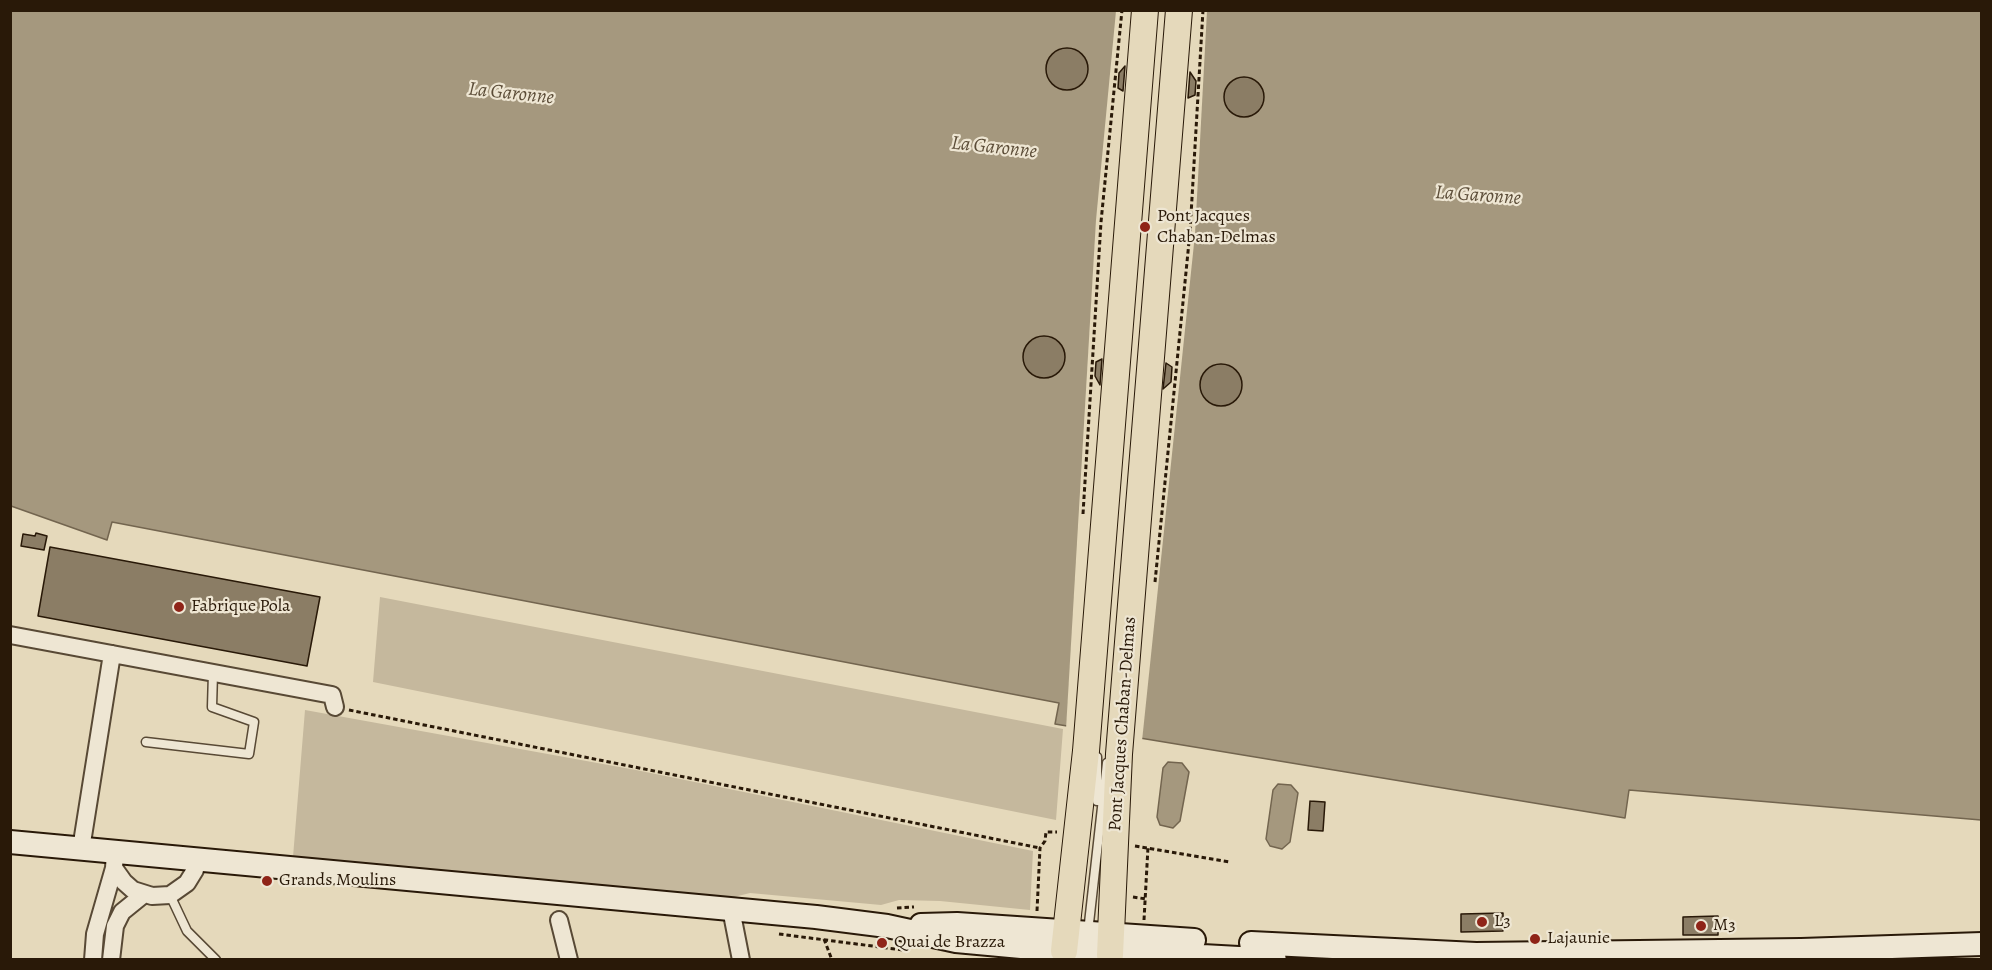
<!DOCTYPE html>
<style>
body{margin:0}
#map{position:relative;width:1992px;height:970px;overflow:hidden;background:#e5d9bb;font-family:Alegreya,serif}
canvas{display:block}
.frame{position:absolute;inset:0;border:12px solid #291908;pointer-events:none}
</style>
<div id="map">
<canvas width="1992" height="970"></canvas>
<div class="frame"></div>
</div>
<script>
const ctx = document.querySelector('canvas').getContext('2d');
ctx.lineJoin = 'round';
function fill(path, color) {
  ctx.fillStyle = color;
  ctx.fill(path, 'evenodd');
}
function toPath(rows) {
  const path = new Path2D();
  for (const r of rows) {
    if (r.length === 3) {
      path.moveTo(r[0] + r[2], r[1]);
      path.arc(r[0], r[1], r[2], 0, 2 * Math.PI);
      continue;
    }
    path.moveTo(r[0], r[1]);
    for (let i = 2; i < r.length; i += 2) path.lineTo(r[i], r[i + 1]);
  }
  return path;
}
function stroke(path, color, width, dash) {
  ctx.strokeStyle = color;
  ctx.lineWidth = width;
  ctx.lineCap = dash ? 'butt' : 'round';
  ctx.setLineDash(dash || []);
  ctx.stroke(path);
}
function label(font, color, halo, rows, align = 'center') {
  ctx.font = font + ' Alegreya,serif';
  ctx.lineWidth = 4.5;
  ctx.setLineDash([]);
  ctx.textBaseline = 'middle';
  ctx.strokeStyle = halo;
  ctx.fillStyle = color;
  for (const [text, x, y, turn = 0] of rows) {
    ctx.save();
    ctx.translate(x, y);
    ctx.rotate((+turn || 0) * Math.PI / 180);
    ctx.textAlign = isNaN(turn) ? turn : align;
    if (halo) ctx.strokeText(text, 0, 0);
    ctx.fillText(text, 0, 0);
    ctx.restore();
  }
}
const green = toPath([
 [380,597,1063,729,1056,820,373,682],
 [305,710,636,770,1033,851,1030,910,940,901,899,900,881,905,750,893,734,897,293,857]
]);
const water = toPath([
 [10,11,1981,11,1981,820,1629,790,1625,818,1055,724,1059,703,112,522,107,540,11,506,10,11],
 [1168,762,1182,763,1189,772,1180,821,1173,828,1160,825,1157,817,1163,768,1168,762],
 [1278,784,1291,785,1298,793,1290,842,1282,849,1270,846,1266,839,1273,790,1278,784]
]);
const pier = toPath([
 [1116,11,1207,11,1195,234,1142,741,1066,729,1096,220]
]);
const building = toPath([
 [1067,69,21],
 [1125,66,1123,91,1118,88,1119,73,1125,66],
 [1190,72,1196,81,1195,95,1188,98,1190,72],
 [1244,97,20],
 [1044,357,21],
 [1102,359,1100,385,1095,376,1096,362,1102,359],
 [1166,363,1172,367,1171,382,1163,389,1166,363],
 [1221,385,21],
 [36,533,47,536,44,550,21,546,23,534,35,536,36,533],
 [50,547,320,597,307,666,38,616,50,547],
 [1310,801,1325,802,1323,831,1308,830,1310,801],
 [1503,913,1503,931,1461,932,1461,914,1503,913],
 [1718,916,1718,935,1683,935,1683,917,1718,916]
]);
const path = toPath([
 [1083,514,1101,222,1122,10],
 [1155,582,1190,232,1203,10],
 [349,710,1040,848],
 [1135,846,1230,862],
 [1133,897,1146,899],
 [897,908,914,907],
 [1037,911,1040,848,1045,841,1046,832,1057,832],
 [1144,920,1148,847],
 [779,934,903,950],
 [824,939,832,960]
]);
const lane = toPath([
 [146,742,249,754,254,722,212,707,213,673],
 [1097,801,1097,757],
 [170,895,187,931,216,960],
 [1088,932,1107,763]
]);
const street = toPath([
 [10,635,332,695,335,707],
 [81,849,112,654],
 [115,851,114,868,124,882,133,890,152,896,170,895,187,883,195,870,196,859],
 [731,909,741,960],
 [559,920,569,960],
 [93,960,95,934,114,868],
 [111,960,115,926,122,912,143,895]
]);
const secondary = toPath([
 [10,842,816,917,887,926,956,941,1141,958,1166,954,1275,960],
 [921,925,957,924,1194,940],
 [1251,943,1476,954,1801,950,1982,944]
]);
const primary = toPath([
 [1064,951,1086,751,1145,10],
 [1110,955,1119,754,1179,10]
]);
const markers = [
 [1145,227,6,"#8f2418"],
 [179,607,6,"#8f2418"],
 [267,881,6,"#8f2418"],
 [1482,922,6,"#8f2418"],
 [1701,926,6,"#8f2418"],
 [1535,939,6,"#8f2418"],
 [882,943,6,"#8f2418"]
];
const poiNames = [
 ["Pont Jacques",1157,217],
 ["Chaban-Delmas",1157,238],
 ["Fabrique Pola",191,607],
 ["Grands Moulins",279,881],
 ["L3",1494,922],
 ["M3",1713,926],
 ["Lajaunie",1547,939],
 ["Quai de Brazza",894,943]
];
const streetNames = [
 ["Pont Jacques Chaban-Delmas",1123,724,-86]
];
const waterNames = [
 ["La Garonne",511,94,6],
 ["La Garonne",994,148,6],
 ["La Garonne",1478,196,4]
];
fill(green, '#c5b89d');
fill(water, '#a5987e');
stroke(water, '#73654f', 1.5);
fill(pier, '#e5d9bb');
fill(building, '#8b7d65');
stroke(building, '#291908', 1.5);
stroke(lane, '#584935', 11);
stroke(street, '#584935', 20);
stroke(secondary, '#291908', 26);
stroke(primary, '#291908', 28);
stroke(path, '#291908', 3, [4.5, 3]);
stroke(lane, '#eee6d3', 8);
stroke(street, '#eee6d3', 16);
stroke(secondary, '#eee6d3', 22);
stroke(primary, '#e5d9bb', 26);
for (const [x, y, r, color] of markers) {
  const dot = new Path2D();
  dot.arc(x, y, r, 0, 2 * Math.PI);
  ctx.fillStyle = color;
  ctx.fill(dot);
  stroke(dot, '#eee6d3', 2);
}
label('18px', '#291908', '#eee6d3', poiNames, 'left');
label('18px', '#291908', '#eee6d3', streetNames);
label('italic 20px', '#5b4c37', '#eee6d3', waterNames);
</script>
